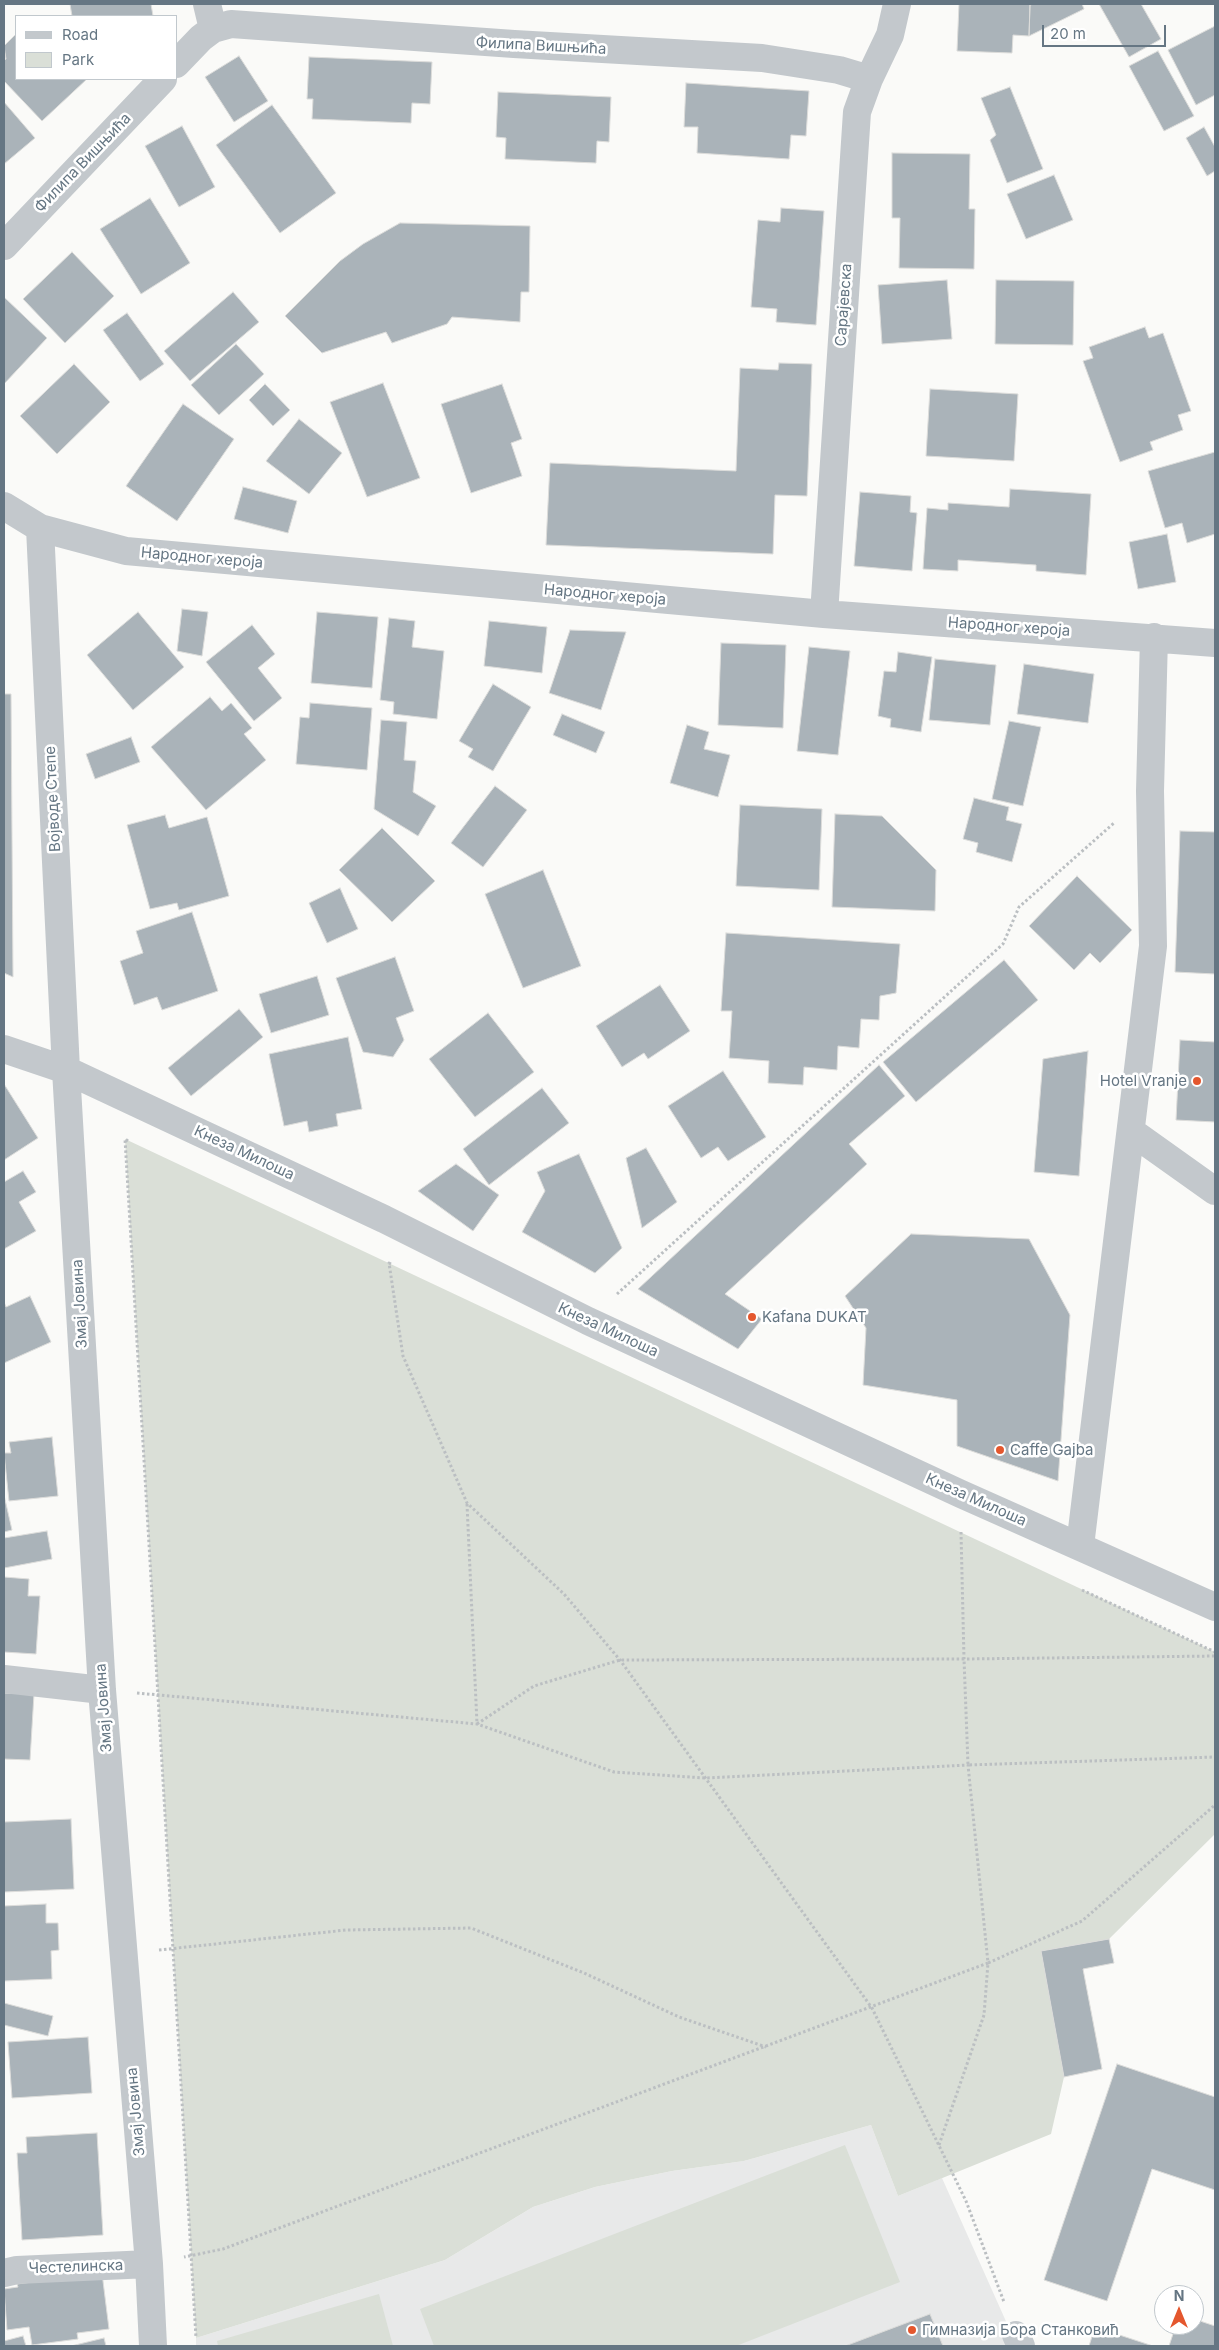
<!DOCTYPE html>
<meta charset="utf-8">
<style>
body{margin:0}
#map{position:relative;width:1219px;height:2350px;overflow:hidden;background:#fafaf8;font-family:Inter,sans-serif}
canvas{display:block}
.frame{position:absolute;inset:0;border:5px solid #657683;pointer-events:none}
.legend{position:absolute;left:15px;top:15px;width:162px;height:65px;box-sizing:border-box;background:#fff;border:1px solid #c1c8cd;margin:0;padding:6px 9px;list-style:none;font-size:15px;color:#657683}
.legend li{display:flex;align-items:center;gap:10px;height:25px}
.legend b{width:25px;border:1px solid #c1c8cd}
.north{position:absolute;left:1154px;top:2285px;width:50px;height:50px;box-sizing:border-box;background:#fff;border:1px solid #c1c8cd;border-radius:50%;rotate:0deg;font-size:14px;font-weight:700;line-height:20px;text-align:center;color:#657683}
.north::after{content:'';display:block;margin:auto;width:18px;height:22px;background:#e4572e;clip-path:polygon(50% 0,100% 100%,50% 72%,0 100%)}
.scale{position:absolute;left:1042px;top:25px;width:124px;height:22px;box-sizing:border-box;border:2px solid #657683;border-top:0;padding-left:6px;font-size:15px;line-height:18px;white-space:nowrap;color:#657683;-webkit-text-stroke:4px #fff;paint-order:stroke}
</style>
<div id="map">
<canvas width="1219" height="2350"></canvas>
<div class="frame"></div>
<ul class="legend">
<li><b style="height:6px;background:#c3c8cc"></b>Road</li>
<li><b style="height:14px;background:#dadfd7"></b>Park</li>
</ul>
<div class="north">N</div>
<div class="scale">20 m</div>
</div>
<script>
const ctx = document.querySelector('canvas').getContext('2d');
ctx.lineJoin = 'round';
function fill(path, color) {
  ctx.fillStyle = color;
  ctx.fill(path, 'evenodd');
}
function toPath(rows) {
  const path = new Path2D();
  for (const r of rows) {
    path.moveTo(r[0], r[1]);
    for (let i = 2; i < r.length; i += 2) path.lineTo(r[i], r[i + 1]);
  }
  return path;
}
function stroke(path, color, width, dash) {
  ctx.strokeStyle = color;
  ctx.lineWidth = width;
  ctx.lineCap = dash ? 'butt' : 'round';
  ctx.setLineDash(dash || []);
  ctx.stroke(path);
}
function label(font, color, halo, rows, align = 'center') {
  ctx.font = font + ' Inter,sans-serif';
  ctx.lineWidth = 5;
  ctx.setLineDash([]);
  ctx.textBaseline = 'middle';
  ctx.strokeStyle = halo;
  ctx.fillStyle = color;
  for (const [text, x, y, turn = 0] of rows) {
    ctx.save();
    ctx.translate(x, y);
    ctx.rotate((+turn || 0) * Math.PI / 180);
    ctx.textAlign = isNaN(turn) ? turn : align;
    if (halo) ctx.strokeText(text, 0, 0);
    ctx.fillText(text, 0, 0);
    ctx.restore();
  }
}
const built = toPath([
 [871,2125,898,2196,942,2178,1017,2346,196,2346,196,2338,445,2260,533,2207,595,2187,672,2171,744,2161]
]);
const green = toPath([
 [125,1139,1215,1652,1215,1834,1109,1939,1041,1951,1064,2077,1051,2134,898,2196,871,2125,744,2161,672,2171,595,2187,533,2207,445,2260,196,2338],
 [845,2145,900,2282,736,2346,434,2346,420,2309],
 [379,2294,393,2346,218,2346,217,2341]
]);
const building = toPath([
 [70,4,151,4,153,16,72,16,70,4],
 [959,4,1030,4,1029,36,1013,35,1012,53,957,51,959,4],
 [1034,4,1082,4,1084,9,1029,36,1030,5,1034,4],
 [1099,4,1141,4,1161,39,1129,57,1099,4],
 [1215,26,1215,95,1196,105,1168,50,1215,26],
 [16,34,16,79,87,79,42,121,4,81,4,61,6,59,4,46,16,34],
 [1158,51,1194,116,1164,131,1129,66,1158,51],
 [239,56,268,101,234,122,205,77,239,56],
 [309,57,432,62,430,104,412,103,411,123,312,119,313,99,307,99,309,57],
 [686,83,809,91,806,136,791,135,789,159,697,153,698,127,684,127,686,83],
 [1010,87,1043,169,1007,183,990,140,996,135,981,98,1010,87],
 [498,92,611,97,609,142,597,141,596,163,505,159,506,138,496,137,498,92],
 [4,102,35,138,4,164,4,102],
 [272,105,336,193,280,233,216,145,272,105],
 [182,126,215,187,179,207,145,146,182,126],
 [1204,127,1215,147,1215,171,1207,176,1186,138,1204,127],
 [892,153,970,154,969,209,975,209,974,269,899,268,900,218,892,218,892,153],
 [1054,175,1073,220,1026,239,1007,194,1054,175],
 [150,198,190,263,141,294,100,229,150,198],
 [781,208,824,211,816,325,776,322,777,309,751,307,758,220,780,222,781,208],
 [400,223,530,226,529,292,521,292,520,322,452,317,447,324,392,343,386,332,322,353,285,316,340,261,363,244,400,223],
 [72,252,114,296,65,343,23,299,72,252],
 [947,280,952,339,882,344,878,285,947,280],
 [996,280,1074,281,1073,345,995,344,996,280],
 [233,292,259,322,190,381,164,351,233,292],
 [4,297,47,338,4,384,4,297],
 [127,313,164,364,140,381,103,330,127,313],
 [1145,327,1149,338,1163,333,1191,411,1178,415,1183,430,1150,442,1153,450,1120,462,1083,361,1093,358,1089,347,1145,327],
 [236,344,264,374,219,415,191,385,236,344],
 [779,363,812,364,807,496,775,495,773,554,546,545,550,463,736,471,740,368,778,370,779,363],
 [74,364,110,402,57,454,20,416,74,364],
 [383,383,420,478,367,497,330,402,383,383],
 [265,384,290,410,273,426,249,400,265,384],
 [502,384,522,439,511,443,522,476,471,493,441,404,502,384],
 [930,389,1018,394,1014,461,926,456,930,389],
 [183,404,234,439,177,521,126,486,183,404],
 [299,419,342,453,309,494,266,461,299,419],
 [1215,452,1215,534,1187,543,1182,523,1165,528,1148,471,1215,452],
 [243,487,297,501,288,533,234,519,243,487],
 [1010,489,1091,494,1086,575,1036,571,1036,565,958,560,958,571,923,569,927,508,948,510,948,503,1009,507,1010,489],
 [860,492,911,496,910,512,917,513,912,571,854,566,860,492],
 [1167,534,1176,582,1138,589,1129,542,1167,534],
 [182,609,208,612,202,656,177,651,182,609],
 [138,612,184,667,133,710,87,655,138,612],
 [317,612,378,617,372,688,311,683,317,612],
 [389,618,415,621,412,647,444,651,437,719,393,714,394,702,380,700,389,618],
 [489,621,547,627,542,673,484,666,489,621],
 [252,625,275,654,258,668,282,698,254,721,206,662,252,625],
 [570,630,626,632,601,710,549,693,570,630],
 [721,643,786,645,783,728,718,725,721,643],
 [809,647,850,651,838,755,797,751,809,647],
 [898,652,932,657,921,732,890,727,891,719,878,716,884,671,896,672,898,652],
 [935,659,996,665,990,725,929,720,935,659],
 [1024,664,1094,674,1088,723,1017,714,1024,664],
 [493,684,531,707,493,771,468,757,473,749,459,741,493,684],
 [4,694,11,694,13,977,4,973,4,694],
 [210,697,222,711,231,703,252,728,244,734,266,760,206,810,151,747,210,697],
 [310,703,372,708,367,770,296,764,300,717,309,718,310,703],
 [562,714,605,732,596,753,553,735,562,714],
 [381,720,407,722,404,760,416,761,413,792,436,806,418,836,374,809,381,720],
 [1009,721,1041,727,1023,806,992,799,1009,721],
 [687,725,709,732,704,749,730,755,718,797,670,783,687,725],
 [131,737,140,762,95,779,86,754,131,737],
 [495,786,527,810,483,867,451,843,495,786],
 [974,798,1009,807,1006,820,1022,824,1012,862,976,852,978,843,963,839,974,798],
 [740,805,822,809,819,890,736,886,740,805],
 [835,814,882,816,936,870,935,911,832,907,835,814],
 [165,815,169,828,207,817,229,896,179,910,177,903,150,909,127,825,165,815],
 [382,828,435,881,392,922,339,870,382,828],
 [1180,831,1215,832,1215,974,1175,972,1180,831],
 [543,870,581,966,523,988,485,894,543,870],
 [1077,876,1132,930,1100,963,1090,953,1074,970,1029,926,1077,876],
 [340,888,358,929,327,943,309,903,340,888],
 [192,912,218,991,162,1010,157,997,134,1005,120,961,143,953,136,931,192,912],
 [726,933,900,944,896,993,880,996,879,1020,861,1019,859,1048,838,1046,837,1070,804,1067,803,1085,768,1083,769,1061,729,1058,732,1011,721,1011,726,933],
 [395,957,414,1011,396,1018,404,1040,393,1057,363,1052,336,978,395,957],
 [1004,960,1038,1000,916,1102,883,1062,1004,960],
 [317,976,329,1015,271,1033,259,994,317,976],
 [660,985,690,1031,648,1059,644,1053,622,1067,596,1026,660,985],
 [239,1009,263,1037,191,1096,168,1068,239,1009],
 [488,1013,534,1072,475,1117,429,1059,488,1013],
 [348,1037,362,1109,336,1114,338,1126,309,1132,307,1121,284,1126,269,1054,348,1037],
 [1180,1040,1215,1042,1215,1122,1176,1120,1180,1040],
 [1088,1051,1079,1176,1034,1172,1043,1059,1088,1051],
 [879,1065,905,1096,849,1144,867,1164,725,1294,762,1319,738,1349,638,1289,879,1065],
 [723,1071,766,1137,728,1161,718,1147,701,1158,668,1106,723,1071],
 [4,1084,38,1138,4,1160,4,1084],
 [542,1088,569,1123,489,1185,463,1149,542,1088],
 [646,1148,677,1202,642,1228,626,1158,646,1148],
 [579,1154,622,1248,595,1273,522,1232,545,1191,537,1172,579,1154],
 [456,1164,499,1195,473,1231,418,1191,456,1164],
 [23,1171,36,1192,19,1202,36,1231,4,1249,4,1182,23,1171],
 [911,1234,1029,1239,1070,1315,1058,1481,957,1446,957,1400,863,1385,866,1328,845,1296,911,1234],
 [30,1296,51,1342,4,1363,4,1302,6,1307,30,1296],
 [52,1437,58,1496,9,1501,4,1453,11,1453,9,1442,52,1437],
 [4,1495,12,1530,4,1532,4,1495],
 [47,1531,52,1559,4,1568,4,1538,47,1531],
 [4,1577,29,1579,28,1596,40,1596,36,1654,4,1652,4,1577],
 [4,1693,34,1694,30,1760,4,1759,4,1693],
 [71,1819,74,1889,4,1892,4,1822,71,1819],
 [46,1904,46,1923,58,1923,59,1950,51,1951,52,1979,4,1981,4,1906,46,1904],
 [1109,1939,1114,1963,1083,1969,1102,2069,1064,2077,1041,1951,1109,1939],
 [4,2003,53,2016,48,2036,4,2025,4,2003],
 [88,2037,92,2093,12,2098,8,2042,88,2037],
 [1117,2064,1215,2097,1215,2190,1152,2169,1107,2301,1044,2280,1117,2064],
 [97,2133,103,2235,22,2240,17,2153,27,2153,26,2137,97,2133],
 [102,2273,109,2329,77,2333,78,2339,32,2345,29,2327,7,2330,4,2289,18,2287,17,2284,102,2273],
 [930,2314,943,2346,845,2346,930,2314],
 [1194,2319,1215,2326,1215,2346,1169,2346,1176,2325,1194,2325,1194,2319],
 [1095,2327,1153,2346,1089,2346,1095,2327],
 [23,2336,26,2346,4,2346,4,2341,23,2336],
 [104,2338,106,2346,71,2346,104,2338]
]);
const path = toPath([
 [128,1141,125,1139,196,2338],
 [391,1264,389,1263,403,1356,467,1503,564,1594,620,1660,872,2008,966,2201,1004,2302],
 [617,1294,1003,944,1019,907,1114,823],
 [467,1504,477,1724],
 [961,1532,964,1659,1215,1656],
 [1082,1590,1215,1652],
 [137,1693,477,1724,614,1772,705,1778,968,1765,988,1963,223,2249,184,2257],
 [477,1724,534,1686,620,1660,964,1659,968,1765,1215,1757],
 [159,1950,346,1930,471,1928,584,1973,679,2017,766,2047],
 [939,2145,984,2015,988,1963,1082,1921,1215,1805]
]);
const minor = toPath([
 [207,4,213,29],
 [176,64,201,38,213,29,231,24,514,44,762,58,839,70,869,79],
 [4,246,163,79],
 [4,506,40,528,126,551,824,614,1215,643],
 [40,528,66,1070,102,1690,149,2264,153,2346],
 [824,614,857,112,869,79,890,35,897,4],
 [4,1049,66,1070,384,1219,588,1321,961,1494,1215,1607],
 [1132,1132,1215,1191],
 [1080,1546,1153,946,1150,791,1154,637],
 [4,1679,102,1690],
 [4,2273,17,2270,149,2264],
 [1016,2335,1021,2346]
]);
const markers = [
 [1197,1081,5,"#e4572e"],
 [752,1317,5,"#e4572e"],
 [1000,1450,5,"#e4572e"],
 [912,2330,5,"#e4572e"]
];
const streetNames = [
 ["Филипа Вишњића",541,46,3],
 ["Филипа Вишњића",83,163,-46],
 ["Сарајевска",844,305,-86],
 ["Народног хероја",202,558,5],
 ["Народног хероја",605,595,5],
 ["Народног хероја",1009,627,4],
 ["Војводе Степе",53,799,-93],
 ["Кнеза Милоша",244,1153,25],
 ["Змај Јовина",80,1304,-93],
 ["Кнеза Милоша",608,1330,25],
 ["Кнеза Милоша",976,1500,24],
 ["Змај Јовина",104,1708,-94],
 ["Змај Јовина",136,2112,-95],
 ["Честелинска",76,2267,-2]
];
const poiNames = [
 ["Hotel Vranje",1187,1081,"right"],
 ["Kafana DUKAT",762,1317],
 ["Caffe Gajba",1010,1450],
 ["Гимназија Бора Станковић",922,2330]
];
fill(built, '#e8e9e9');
fill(green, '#dadfd7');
fill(building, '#aab3b9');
stroke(building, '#dcdcda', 1);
stroke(path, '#bbbfc2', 3, [2.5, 2.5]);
stroke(minor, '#c3c8cc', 28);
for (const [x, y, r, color] of markers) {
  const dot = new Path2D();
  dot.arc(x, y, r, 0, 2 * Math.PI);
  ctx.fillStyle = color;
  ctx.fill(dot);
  stroke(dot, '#fff', 2);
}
label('15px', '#657683', '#fff', streetNames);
label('15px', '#657683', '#fff', poiNames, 'left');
</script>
